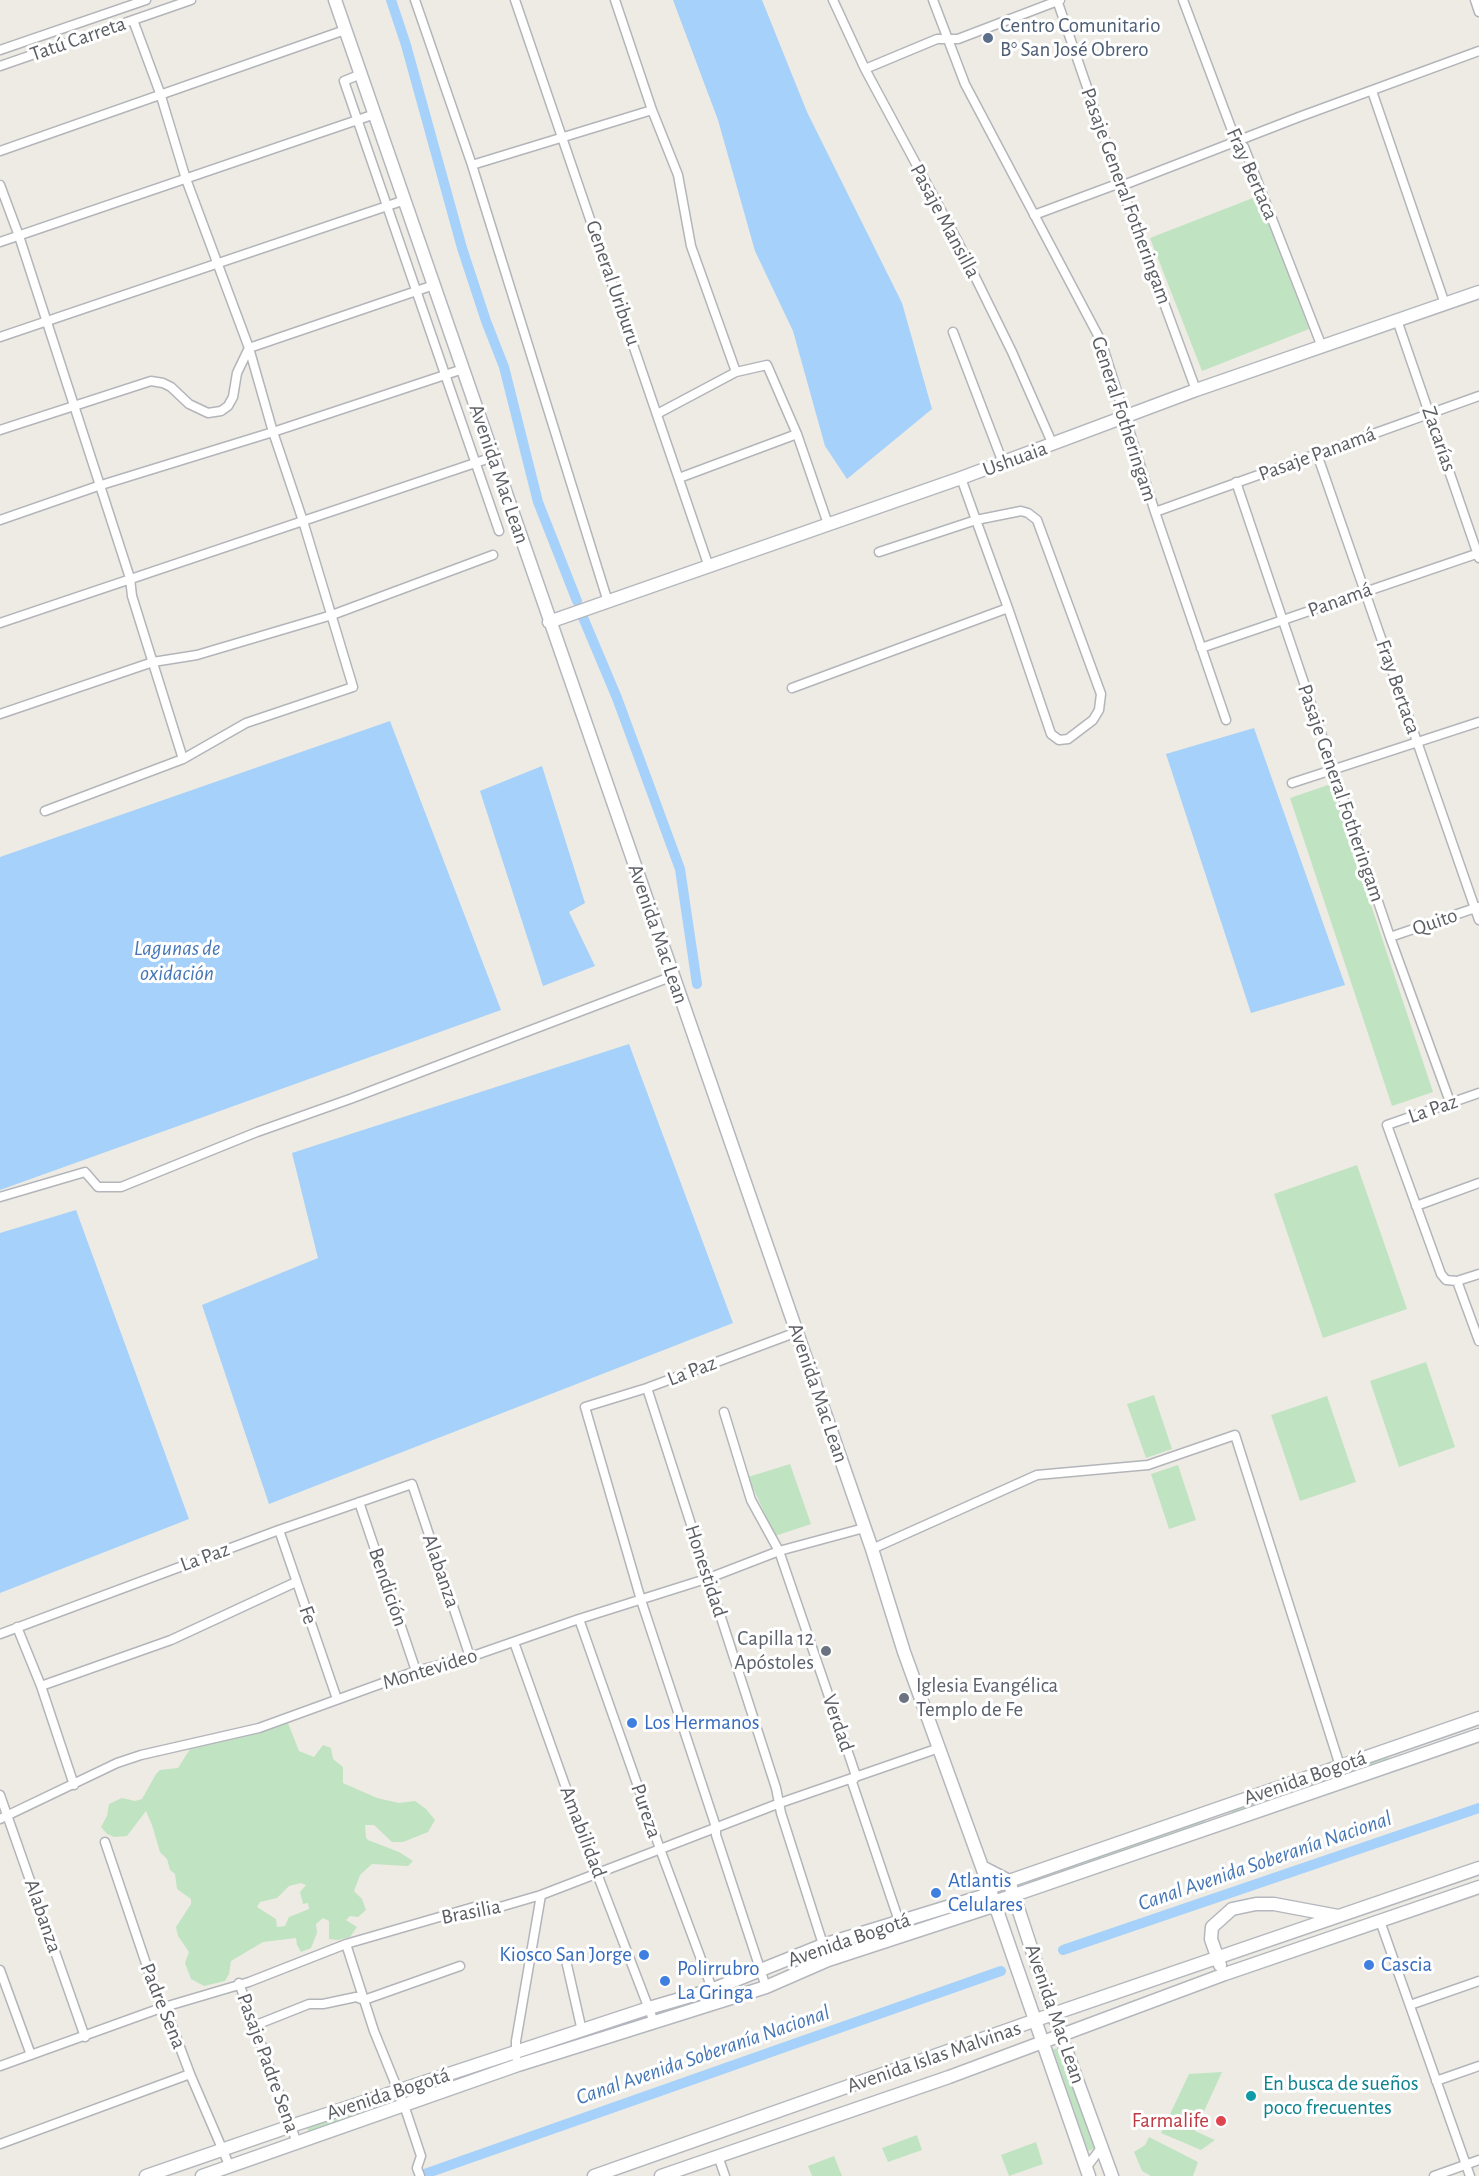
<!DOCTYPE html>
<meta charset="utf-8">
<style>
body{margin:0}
canvas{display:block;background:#edebe3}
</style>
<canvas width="1479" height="2176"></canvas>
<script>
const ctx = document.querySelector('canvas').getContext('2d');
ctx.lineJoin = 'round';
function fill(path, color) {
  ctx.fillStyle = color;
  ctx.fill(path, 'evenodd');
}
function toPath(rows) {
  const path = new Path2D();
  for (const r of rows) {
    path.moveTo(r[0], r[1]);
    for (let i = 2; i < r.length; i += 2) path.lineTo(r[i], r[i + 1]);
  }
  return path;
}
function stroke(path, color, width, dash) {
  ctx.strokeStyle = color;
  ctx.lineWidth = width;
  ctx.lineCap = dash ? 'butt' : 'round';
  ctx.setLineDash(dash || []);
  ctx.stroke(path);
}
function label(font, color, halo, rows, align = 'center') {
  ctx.font = font + ' "Alegreya Sans",sans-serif';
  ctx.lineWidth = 6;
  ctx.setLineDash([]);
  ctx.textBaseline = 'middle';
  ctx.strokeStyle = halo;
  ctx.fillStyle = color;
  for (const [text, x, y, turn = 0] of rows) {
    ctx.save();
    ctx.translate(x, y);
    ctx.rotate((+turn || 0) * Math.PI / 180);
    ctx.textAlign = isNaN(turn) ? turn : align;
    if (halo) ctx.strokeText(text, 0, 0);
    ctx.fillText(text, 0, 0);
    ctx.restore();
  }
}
const green = toPath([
 [1258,196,1309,329,1202,371,1150,238],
 [1331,784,1433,1092,1392,1106,1290,798],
 [1357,1165,1407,1309,1323,1338,1274,1194],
 [1426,1362,1455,1447,1399,1467,1370,1381],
 [1154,1395,1172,1449,1146,1458,1127,1404],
 [1327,1396,1356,1482,1300,1501,1271,1415],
 [790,1464,811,1524,775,1536,748,1477],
 [1178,1465,1196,1520,1169,1529,1151,1474],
 [288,1723,299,1751,314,1757,323,1745,331,1748,333,1759,343,1767,343,1783,377,1798,399,1803,415,1801,426,1809,435,1820,428,1832,403,1842,392,1842,374,1825,365,1825,366,1838,368,1840,399,1852,413,1861,408,1866,372,1864,360,1875,354,1891,362,1899,366,1910,358,1917,350,1916,346,1920,357,1927,350,1937,338,1940,329,1939,329,1921,323,1918,316,1924,317,1933,311,1948,301,1952,297,1945,296,1938,263,1942,231,1961,229,1974,225,1981,204,1986,191,1979,185,1963,189,1952,178,1936,176,1927,191,1904,191,1899,177,1889,175,1874,170,1870,167,1859,160,1852,152,1825,146,1811,127,1836,114,1837,107,1834,101,1827,107,1816,109,1804,122,1798,135,1801,142,1799,156,1774,160,1770,178,1768,190,1749],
 [301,1883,306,1885,300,1892,303,1904,308,1903,309,1909,289,1917,285,1926,277,1927,276,1919,257,1907,260,1902,277,1898,289,1886],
 [1387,1753,1389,1760,1233,1816,1231,1809],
 [1204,1820,1206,1826,1029,1885,1027,1879],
 [1062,2048,1096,2148,1088,2151,1053,2049],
 [1222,2072,1195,2131,1215,2140,1201,2150,1161,2133,1189,2074],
 [394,2099,394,2104,309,2133,306,2125],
 [917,2135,922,2150,888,2162,882,2148],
 [1149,2137,1198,2162,1193,2176,1151,2176,1142,2171,1134,2152,1145,2145],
 [1036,2142,1043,2164,1009,2176,1001,2155],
 [834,2156,842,2176,812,2176,808,2166]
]);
const water = toPath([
 [673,0,762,0,807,112,902,303,932,409,847,479,825,446,793,331,755,251,718,120],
 [390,721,501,1010,0,1190,0,857],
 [1254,728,1345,985,1251,1013,1166,754],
 [542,766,585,903,569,912,595,966,543,986,480,791],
 [629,1044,733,1323,269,1504,202,1305,318,1258,292,1153],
 [76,1210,189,1519,0,1593,0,1233]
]);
const canal = toPath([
 [391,0,406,45,462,248,486,321,504,367,538,502,577,601],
 [582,615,617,698,680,869,697,984],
 [1063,1950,1479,1808],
 [419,2176,1001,1971]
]);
const street = toPath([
 [415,0,472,165,608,602],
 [515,0,709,567],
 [615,0,652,110,678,175,691,246,736,372],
 [833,0,865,69,957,240,1012,352,1053,445],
 [933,0,965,84,1101,341,1155,512,1226,720],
 [1057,0,1121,186,1196,390],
 [1183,0,1236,141,1244,147,1322,347],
 [1475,0,1479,12],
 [0,50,146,0],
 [0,66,191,0],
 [865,69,937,39,958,39,1060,0],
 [361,74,344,81,499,531],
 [1372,91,1445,304],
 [0,151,345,30],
 [472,165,652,110],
 [0,185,19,236,130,578,132,596,183,759],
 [1121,186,1299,117,1479,51],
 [1034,215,1120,183],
 [0,242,375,114],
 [1397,320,1479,558],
 [953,332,1003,463],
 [0,337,405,200],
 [657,414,736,372,767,365,797,434,828,524],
 [0,430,151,381,163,383,171,387,189,404,208,413,221,411,228,406,233,397,237,373,249,348,434,285],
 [1317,454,1479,920],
 [679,478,797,434],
 [1236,482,1390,937,1450,1102],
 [1155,512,1479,396],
 [0,520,98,486,273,432,463,369],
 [879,552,976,520,1021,511,1028,513,1037,520,1101,694,1099,710,1093,720,1068,739,1059,740,1051,734,1008,608,976,520,961,478],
 [0,623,493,457],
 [1201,648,1479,553],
 [792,688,1008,608],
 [0,714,153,662,197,655,332,615,493,555],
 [1292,783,1479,722],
 [45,811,183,759,246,723,353,687,303,521,273,432,249,348,186,179,160,93,133,20],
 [1390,937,1478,907],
 [1479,1093,1387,1125,1441,1274,1446,1280,1457,1281,1479,1274],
 [0,1197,85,1172,98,1187,121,1187,257,1132,350,1099,673,976],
 [1416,1206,1479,1183],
 [1457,1281,1479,1341],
 [647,1388,776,1788,781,1813,828,1960],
 [724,1412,751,1500,779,1551,850,1758,856,1776,852,1782,904,1936],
 [359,1502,416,1671],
 [279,1530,337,1699],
 [872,1549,1037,1475,1148,1465,1235,1435,1340,1766],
 [579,1619,660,1849,714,1994],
 [17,1627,41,1686,74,1785],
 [0,1634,279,1530,412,1484,470,1657],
 [514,1642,591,1858,654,2022],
 [41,1686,171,1640,296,1582],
 [0,1795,85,2037],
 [0,1819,117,1763,141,1755,259,1728,416,1671,470,1657,579,1619,709,1578,779,1551,864,1528],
 [105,1842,161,2008,169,2018,190,2074,230,2167],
 [1380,1921,1470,2176],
 [346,1944,374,2031,404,2105,421,2156,417,2168,420,2176],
 [565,1956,582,2031],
 [0,1970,31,2055],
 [239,1983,297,2143],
 [766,1987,716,1835,716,1827,641,1600,585,1407,647,1388,797,1332],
 [1410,2005,1479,1981],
 [256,2025,309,2004,323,2004,356,1997,364,2000,460,1966],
 [516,2057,516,2041,541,1895],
 [0,2066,161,2008,249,1982,346,1944,474,1907,486,1911,541,1895,780,1803,939,1748],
 [1436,2081,1479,2066],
 [0,2144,190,2074],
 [718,2156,725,2176],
 [1086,2168,1101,2148],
 [1434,2176,1479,2160]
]);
const secondary = toPath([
 [335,0,872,1549,904,1652,982,1867,1089,2176],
 [549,622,961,478,1196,390,1479,292],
 [982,1867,1009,1881,1053,2014,1112,2176],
 [1220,1965,1211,1939,1212,1927,1232,1909,1256,1904,1274,1904,1338,1916],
 [146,2176,291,2126,649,2008,711,1990,823,1945,983,1896,989,1888,1009,1881,1479,1718],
 [202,2176,518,2065,766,1987,828,1960,990,1907,994,1902,1479,1735],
 [594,2176,1053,2014,1479,1868],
 [661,2176,949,2077,1225,1974,1479,1887]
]);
const markers = [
 [988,38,6,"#5c6f8a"],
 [826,1651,6,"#6b7280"],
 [904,1698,6,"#6b7280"],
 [632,1723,6,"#3f7fe0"],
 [936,1893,6,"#3f7fe0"],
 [644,1955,6,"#3f7fe0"],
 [1369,1965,6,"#3f7fe0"],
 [665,1981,6,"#3f7fe0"],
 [1251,2096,6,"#0f9aa8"],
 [1221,2121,6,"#e0444e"]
];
const serviceNames = [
 ["Centro Comunitario",1000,26],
 ["B° San José Obrero",1000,50]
];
const streetNames = [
 ["Tatú Carreta",78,39,-19],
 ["Fray Bertaca",1252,174,66],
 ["Pasaje General Fotheringam",1126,196,70],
 ["Pasaje Mansilla",945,221,62],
 ["General Uriburu",613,283,71],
 ["General Fotheringam",1124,419,72],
 ["Zacarías",1439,439,71],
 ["Pasaje Panamá",1317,454,-20],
 ["Ushuaia",1015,459,-20],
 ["Avenida Mac Lean",499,474,71],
 ["Panamá",1340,600,-20],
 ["Fray Bertaca",1398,687,71],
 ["Pasaje General Fotheringam",1341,793,71],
 ["Quito",1435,922,-19],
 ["Avenida Mac Lean",658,934,71],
 ["La Paz",1433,1109,-19],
 ["La Paz",692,1371,-21],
 ["Avenida Mac Lean",818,1393,71],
 ["La Paz",205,1557,-20],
 ["Alabanza",441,1571,71],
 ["Honestidad",706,1571,72],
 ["Bendición",388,1587,71],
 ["Fe",308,1615,70],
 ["Montevideo",430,1669,-17],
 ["Verdad",838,1723,71],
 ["Avenida Bogotá",1305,1778,-19],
 ["Pureza",646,1811,71],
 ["Amabilidad",583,1832,69],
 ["Brasilia",471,1912,-11],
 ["Alabanza",43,1916,71],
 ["Avenida Bogotá",849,1940,-19],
 ["Padre Sena",163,2006,68],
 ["Avenida Mac Lean",1055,2014,71],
 ["Avenida Islas Malvinas",934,2057,-19],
 ["Pasaje Padre Sena",268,2063,70],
 ["Avenida Bogotá",388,2094,-18]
];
const worshipNames = [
 ["Capilla 12",814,1639],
 ["Apóstoles",814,1663],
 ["Iglesia Evangélica",916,1686,"left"],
 ["Templo de Fe",916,1710,"left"]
];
const shopNames = [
 ["Los Hermanos",644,1723],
 ["Atlantis",948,1881],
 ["Celulares",948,1905],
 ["Kiosco San Jorge",632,1955,"right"],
 ["Cascia",1381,1965],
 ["Polirrubro",677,1969],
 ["La Gringa",677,1993]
];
const cultureNames = [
 ["En busca de sueños",1263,2084],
 ["poco frecuentes",1263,2108]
];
const healthNames = [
 ["Farmalife",1209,2121]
];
const waterNames = [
 ["Lagunas de",177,948],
 ["oxidación",177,973],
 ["Canal Avenida Soberanía Nacional",1265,1861,-19],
 ["Canal Avenida Soberanía Nacional",703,2055,-19]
];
fill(green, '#c0e4c2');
fill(water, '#a5d1fb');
stroke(canal, '#a5d1fb', 10);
stroke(street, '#b3b5ba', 11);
stroke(secondary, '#b4b7bd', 15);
stroke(street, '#fff', 8);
stroke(secondary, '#fff', 12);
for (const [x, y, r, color] of markers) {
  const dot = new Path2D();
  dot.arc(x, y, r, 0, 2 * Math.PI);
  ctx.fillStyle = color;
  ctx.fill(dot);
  stroke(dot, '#fff', 2);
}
label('21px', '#4e5e75', '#fff', serviceNames, 'left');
label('21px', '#5b5e63', '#fff', streetNames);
label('21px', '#5b616d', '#fff', worshipNames, 'right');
label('21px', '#366cbe', '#fff', shopNames, 'left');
label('21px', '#0d838f', '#fff', cultureNames, 'left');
label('21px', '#be3a42', '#fff', healthNames, 'right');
label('italic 22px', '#4677b4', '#fff', waterNames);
</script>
